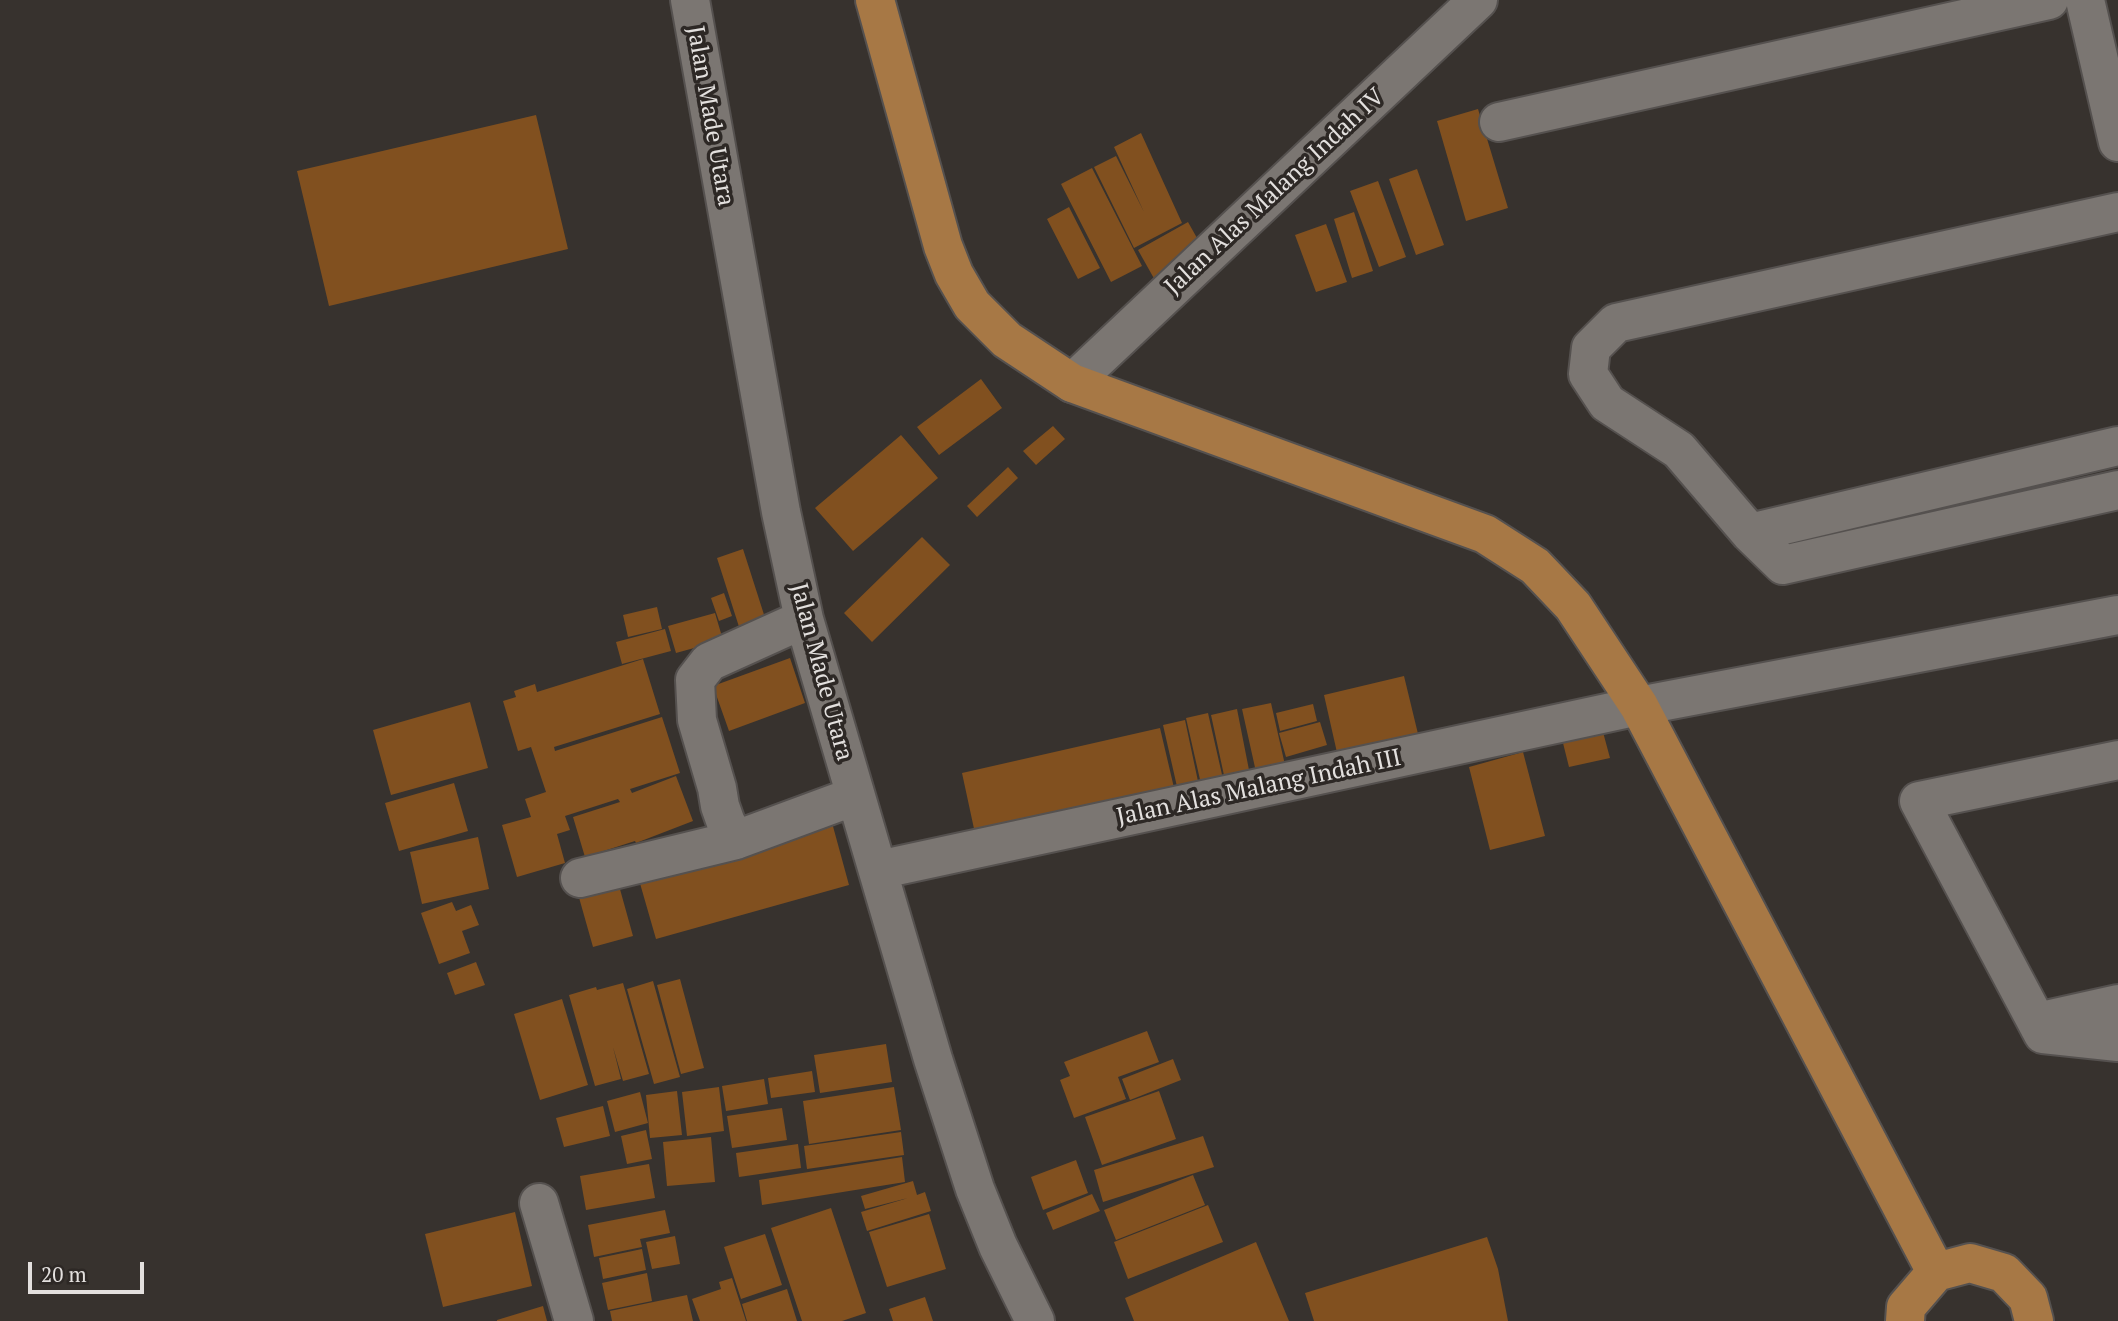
<!DOCTYPE html>
<style>
body{margin:0}
#map{position:relative;width:2118px;height:1321px;overflow:hidden;background:#37322e;font-family:"PT Serif",serif}
canvas{display:block}
.scale{position:absolute;left:28px;top:1262px;width:116px;height:32px;box-sizing:border-box;border:4px solid #e3e0de;border-top:0;padding-left:9px;font-size:21px;line-height:24px;white-space:nowrap;color:#e3e0de;-webkit-text-stroke:5px #2d2825;paint-order:stroke}
</style>
<div id="map">
<canvas width="2118" height="1321"></canvas>
<div class="scale">20 m</div>
</div>
<script>
const ctx = document.querySelector('canvas').getContext('2d');
ctx.lineJoin = 'round';
function fill(path, color) {
  ctx.fillStyle = color;
  ctx.fill(path, 'evenodd');
}
function toPath(rows) {
  const path = new Path2D();
  for (const r of rows) {
    path.moveTo(r[0], r[1]);
    for (let i = 2; i < r.length; i += 2) path.lineTo(r[i], r[i + 1]);
  }
  return path;
}
function stroke(path, color, width, dash) {
  ctx.strokeStyle = color;
  ctx.lineWidth = width;
  ctx.lineCap = dash ? 'butt' : 'round';
  ctx.setLineDash(dash || []);
  ctx.stroke(path);
}
function label(font, color, halo, rows, align = 'center') {
  ctx.font = font + ' "PT Serif",serif';
  ctx.lineWidth = 7;
  ctx.setLineDash([]);
  ctx.textBaseline = 'middle';
  ctx.strokeStyle = halo;
  ctx.fillStyle = color;
  for (const [text, x, y, turn = 0] of rows) {
    ctx.save();
    ctx.translate(x, y);
    ctx.rotate((+turn || 0) * Math.PI / 180);
    ctx.textAlign = isNaN(turn) ? turn : align;
    if (halo) ctx.strokeText(text, 0, 0);
    ctx.fillText(text, 0, 0);
    ctx.restore();
  }
}
const building = toPath([
 [1478,109,1508,208,1466,221,1437,121],
 [536,115,568,249,329,306,297,171],
 [1141,133,1182,223,1134,248,1094,167,1116,156,1144,212,1114,147],
 [1092,168,1142,266,1111,282,1061,184],
 [1417,169,1444,245,1416,255,1389,179],
 [1378,181,1406,257,1379,267,1350,191],
 [1069,207,1100,268,1078,279,1047,219],
 [1354,212,1373,271,1352,278,1334,219],
 [1188,222,1206,254,1156,282,1138,250],
 [1326,224,1347,282,1316,292,1295,235],
 [981,379,1002,408,939,455,917,427],
 [1053,426,1065,439,1036,465,1023,451],
 [901,435,938,478,853,551,815,508],
 [1008,467,1018,478,977,517,967,506],
 [922,537,950,565,872,642,844,613],
 [743,549,767,624,741,633,717,558],
 [724,593,732,616,719,621,711,598],
 [657,607,662,629,628,637,623,615],
 [715,613,723,640,676,653,668,626],
 [665,629,671,651,622,664,616,642],
 [790,658,805,703,729,731,713,686],
 [643,659,660,714,554,747,555,751,662,717,680,773,630,789,632,793,676,776,693,821,636,843,635,841,585,857,573,817,620,802,618,799,565,816,570,830,557,834,565,863,517,877,502,825,531,817,525,799,546,792,531,747,518,751,503,701,516,697,514,691,535,684,537,692],
 [1404,676,1419,738,1338,757,1324,695],
 [470,702,488,768,391,795,373,730],
 [1271,703,1285,765,1256,772,1242,709],
 [1313,704,1317,721,1280,731,1276,713],
 [1237,709,1250,775,1225,780,1211,715],
 [1208,713,1223,779,1201,784,1186,718],
 [1185,720,1199,786,1178,791,1163,725],
 [1320,722,1327,745,1286,757,1279,733],
 [1160,728,1175,792,976,838,962,773],
 [1603,732,1610,758,1569,767,1563,743],
 [1523,752,1545,836,1490,850,1469,767],
 [454,783,468,831,399,851,385,803],
 [831,819,849,885,656,939,637,873],
 [478,837,489,889,422,904,410,852],
 [618,882,633,936,593,947,578,894],
 [452,902,456,911,471,905,479,925,462,931,470,953,439,964,421,913],
 [476,962,485,985,455,995,447,973],
 [680,979,704,1068,681,1074,657,985],
 [653,981,680,1077,654,1084,627,989],
 [623,983,649,1074,623,1081,613,1047,621,1079,595,1086,569,995,596,987,597,990],
 [562,999,588,1085,540,1100,514,1014],
 [1147,1031,1159,1062,1118,1077,1126,1099,1074,1118,1060,1080,1070,1076,1064,1062],
 [886,1044,892,1082,820,1093,814,1055],
 [1173,1059,1181,1080,1130,1100,1122,1079],
 [812,1071,815,1092,771,1098,768,1078],
 [764,1079,768,1104,726,1111,722,1086],
 [719,1087,724,1131,687,1136,682,1092],
 [894,1087,901,1130,809,1144,803,1101],
 [677,1091,682,1135,650,1138,646,1095],
 [1159,1091,1176,1139,1102,1165,1085,1117],
 [640,1092,648,1123,615,1132,607,1101],
 [603,1106,610,1136,564,1147,556,1118],
 [782,1108,787,1140,732,1148,727,1116],
 [646,1130,652,1159,627,1164,621,1136],
 [901,1132,904,1155,807,1169,804,1146],
 [1203,1136,1214,1167,1103,1202,1094,1170],
 [711,1137,715,1182,667,1186,663,1142],
 [798,1144,801,1168,739,1177,736,1153],
 [902,1157,905,1182,762,1205,759,1180],
 [1076,1160,1088,1193,1043,1210,1031,1177],
 [649,1164,655,1198,586,1210,580,1176],
 [1193,1175,1205,1205,1116,1240,1104,1210],
 [913,1181,917,1195,925,1192,931,1211,867,1231,861,1212,908,1198,865,1209,861,1196],
 [1092,1194,1100,1211,1053,1230,1046,1213],
 [1208,1205,1223,1242,1128,1279,1114,1242],
 [831,1208,866,1313,842,1321,802,1321,771,1228],
 [665,1210,670,1233,640,1239,642,1247,594,1257,588,1225],
 [515,1212,532,1286,443,1307,425,1234],
 [929,1214,946,1269,887,1287,869,1232],
 [765,1234,782,1285,741,1299,724,1247],
 [675,1236,680,1264,652,1269,646,1242],
 [1487,1237,1498,1269,1508,1321,1314,1321,1305,1293],
 [1256,1242,1289,1321,1134,1321,1125,1298],
 [642,1249,646,1270,603,1279,599,1258],
 [647,1273,652,1301,608,1310,602,1283],
 [732,1278,746,1321,700,1321,692,1299,721,1289,719,1282],
 [787,1289,797,1321,747,1321,742,1304],
 [687,1295,693,1321,612,1321,610,1311],
 [925,1297,933,1321,893,1321,889,1309],
 [543,1306,547,1321,497,1321,497,1320]
]);
const minor = toPath([
 [690,0,781,512,804,619,933,1059,975,1189,998,1246,1035,1321],
 [2085,0,2118,142],
 [1499,122,2049,0],
 [2118,212,1616,323,1591,348,1588,374,1607,403,1679,450,1750,533,1783,565,2118,490],
 [1072,383,1478,0],
 [1750,533,2118,446],
 [2118,760,1919,801,2043,1034,2118,1042],
 [736,840,726,823,720,806,717,788,697,720,695,680,709,662,804,619],
 [878,870,1639,706,2118,615],
 [580,878,736,840,855,796],
 [2037,1022,2118,1004],
 [539,1203,574,1321]
]);
const major = toPath([
 [875,0,943,246,954,274,972,305,1007,340,1072,383,1485,534,1535,566,1573,606,1639,706,1936,1272],
 [1905,1321,1906,1307,1936,1272,1970,1263,2004,1273,2028,1298,2034,1321]
]);
const streetNames = [
 ["Jalan Made Utara",710,116,80],
 ["Jalan Alas Malang Indah IV",1275,192,-43],
 ["Jalan Made Utara",821,672,75],
 ["Jalan Alas Malang Indah III",1259,788,-12]
];
fill(building, '#81501f');
stroke(minor, '#55514f', 42);
stroke(major, '#55514f', 42);
stroke(minor, '#7b7672', 38);
stroke(major, '#a77845', 38);
label('24px', '#e3e0de', '#2d2825', streetNames);
</script>
